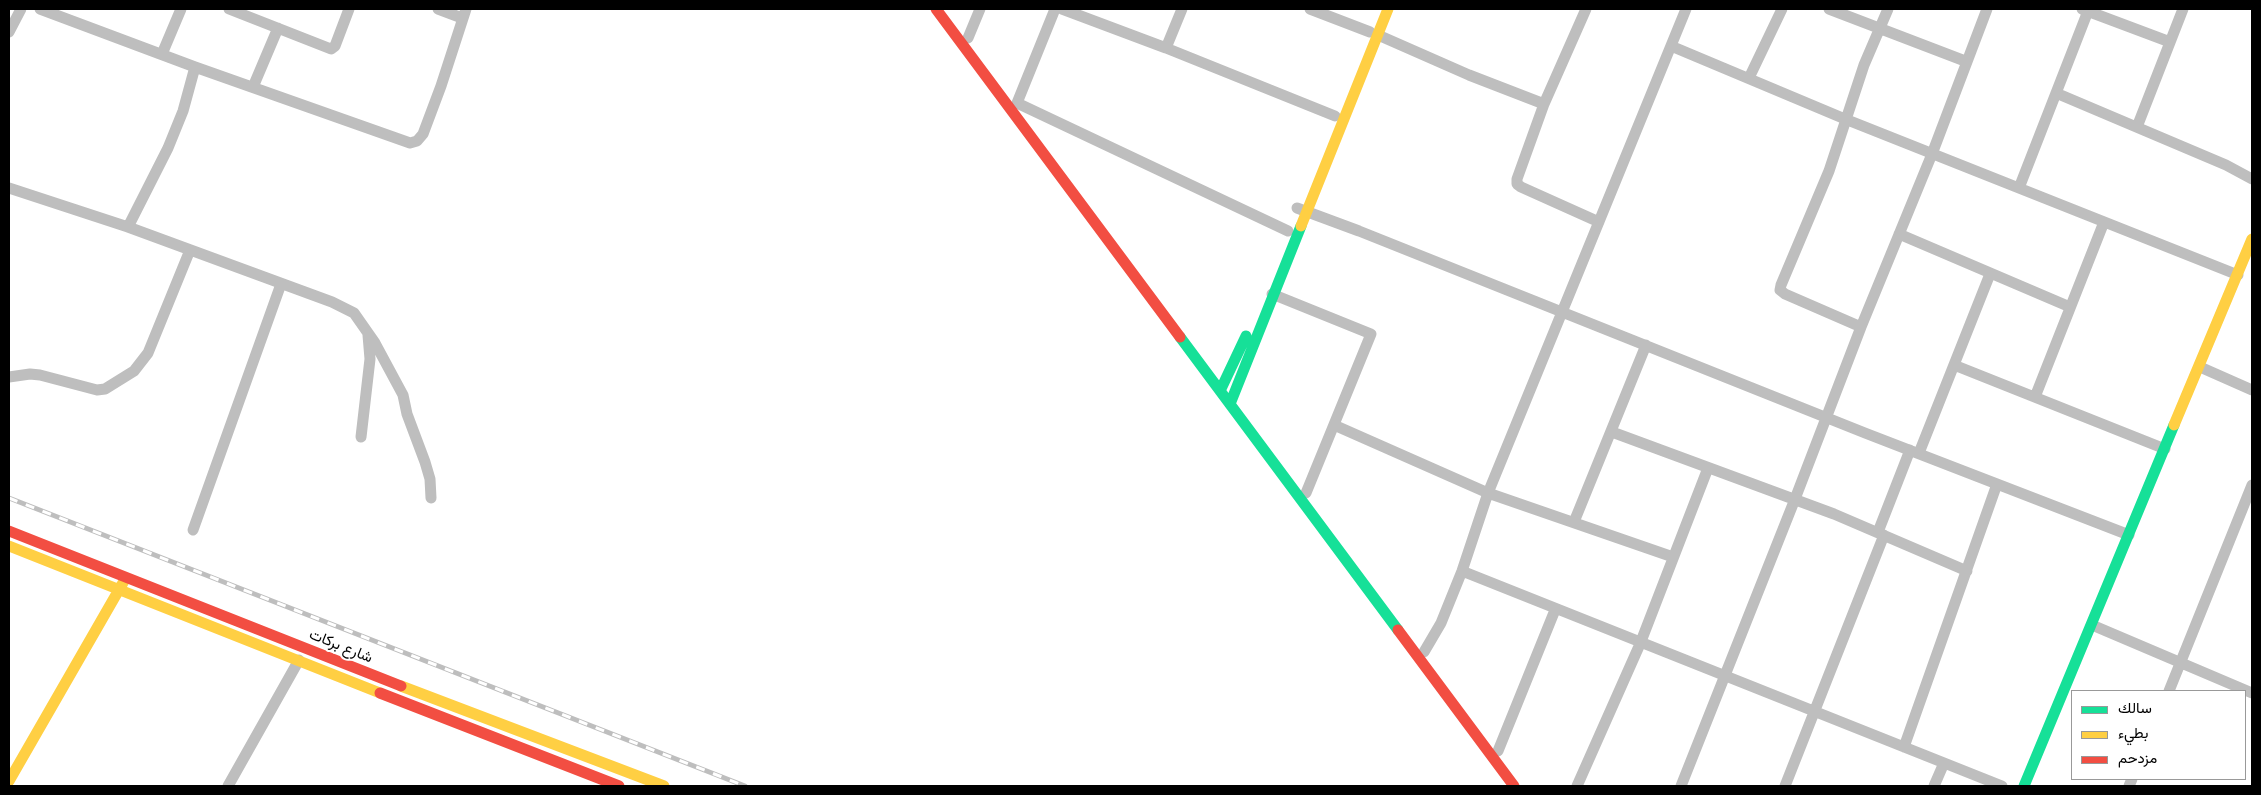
<!DOCTYPE html>
<meta charset="utf-8">
<style>
body{margin:0}
#map{position:relative;width:2261px;height:795px;overflow:hidden;background:#fff;font-family:Quicksand,Vazirmatn,sans-serif}
canvas{display:block}
.frame{position:absolute;inset:0;border:10px solid #000;pointer-events:none}
.legend{position:absolute;left:2071px;top:690px;width:175px;height:90px;box-sizing:border-box;background:#fff;border:1px solid #999;margin:0;padding:6px 9px;list-style:none;font-size:15px;color:#000}
.legend li{display:flex;align-items:center;gap:10px;height:25px}
.legend b{width:25px;border:1px solid #999}
</style>
<div id="map">
<canvas width="2261" height="795"></canvas>
<div class="frame"></div>
<ul class="legend">
<li><b style="height:6px;background:#16e098"></b>سالك</li>
<li><b style="height:6px;background:#ffcf43"></b>بطيء</li>
<li><b style="height:6px;background:#f24e42"></b>مزدحم</li>
</ul>
</div>
<script>
const ctx = document.querySelector('canvas').getContext('2d');
ctx.lineJoin = 'round';
function toPath(rows) {
  const path = new Path2D();
  for (const r of rows) {
    path.moveTo(r[0], r[1]);
    for (let i = 2; i < r.length; i += 2) path.lineTo(r[i], r[i + 1]);
  }
  return path;
}
function stroke(path, color, width, dash) {
  ctx.strokeStyle = color;
  ctx.lineWidth = width;
  ctx.lineCap = dash ? 'butt' : 'round';
  ctx.setLineDash(dash || []);
  ctx.stroke(path);
}
function label(font, color, halo, rows, align = 'center') {
  ctx.font = font + ' Quicksand,Vazirmatn,sans-serif';
  ctx.lineWidth = 4;
  ctx.setLineDash([]);
  ctx.textBaseline = 'middle';
  ctx.strokeStyle = halo;
  ctx.fillStyle = color;
  for (const [text, x, y, turn = 0] of rows) {
    ctx.save();
    ctx.translate(x, y);
    ctx.rotate((+turn || 0) * Math.PI / 180);
    ctx.textAlign = isNaN(turn) ? turn : align;
    if (halo) ctx.strokeText(text, 0, 0);
    ctx.fillText(text, 0, 0);
    ctx.restore();
  }
}
const street = toPath([
 [40,9,195,67,410,143,417,141,423,134,441,86,466,9],
 [229,9,331,49,335,46,349,9],
 [438,9,462,18],
 [1055,9,1017,103,1288,231],
 [1062,9,1166,48,1335,116],
 [1310,9,1370,32],
 [1586,9,1544,104,1517,179,1517,184,1521,187,1599,222],
 [1829,9,1965,61],
 [2082,9,2170,42],
 [9,32,21,9],
 [1378,35,1469,75,1544,104],
 [968,38,980,9],
 [1671,46,1845,119,2238,275],
 [1166,48,1182,9],
 [162,54,181,9],
 [1749,78,1782,9],
 [253,87,278,28],
 [2056,93,2226,165,2252,179],
 [2137,127,2183,9],
 [9,188,128,227,332,302,354,313,375,343,403,395,407,414,425,462,430,479,431,498],
 [2019,188,2088,11],
 [1297,208,1359,231,1865,433,2129,535],
 [128,227,168,148,183,111,195,67],
 [1899,234,2070,307],
 [1272,294,1371,334,1306,493],
 [1861,327,1785,294,1780,290,1781,285,1829,171,1864,65,1888,9],
 [1954,365,2165,449],
 [2200,367,2252,390],
 [9,377,30,374,40,375,97,390,105,389,134,371,148,353,190,250],
 [2035,397,2104,222],
 [1334,425,1488,493,1673,557],
 [1612,432,1834,514,1967,571],
 [361,437,370,359,368,335],
 [1919,453,1990,274],
 [1574,522,1646,345],
 [193,530,281,284],
 [1878,532,1910,450],
 [1462,571,2002,786],
 [2092,625,2252,693],
 [1424,652,1441,623,1462,571,1488,493,1686,9],
 [2169,691,2252,485],
 [1904,747,1997,484],
 [1498,751,1555,610],
 [228,786,299,660],
 [1577,786,1640,644,1708,468],
 [1681,786,1795,499,1861,327,1932,154,1987,9],
 [1785,786,1884,535],
 [1934,786,1944,763],
 [2129,786,2132,779]
]);
const fast = toPath([
 [1180,337,1398,630],
 [1220,391,1246,336],
 [1230,404,1301,226],
 [2024,786,2174,425]
]);
const slow = toPath([
 [1301,226,1388,9],
 [2174,425,2252,239],
 [9,546,380,693],
 [401,686,664,786],
 [9,781,124,581]
]);
const jam = toPath([
 [936,9,1180,337],
 [9,531,401,686],
 [1398,630,1514,786],
 [380,693,619,786]
]);
const rail = toPath([
 [9,498,745,786]
]);
const streetNames = [
 ["شارع بركات",341,646,22]
];
stroke(street, '#bebebe', 11);
stroke(fast, '#16e098', 11);
stroke(slow, '#ffcf43', 11);
stroke(jam, '#f24e42', 11);
stroke(rail, '#bebebe', 5);
stroke(rail, '#fff', 3, [9]);
label('15px', '#000', '#fff', streetNames);
</script>
